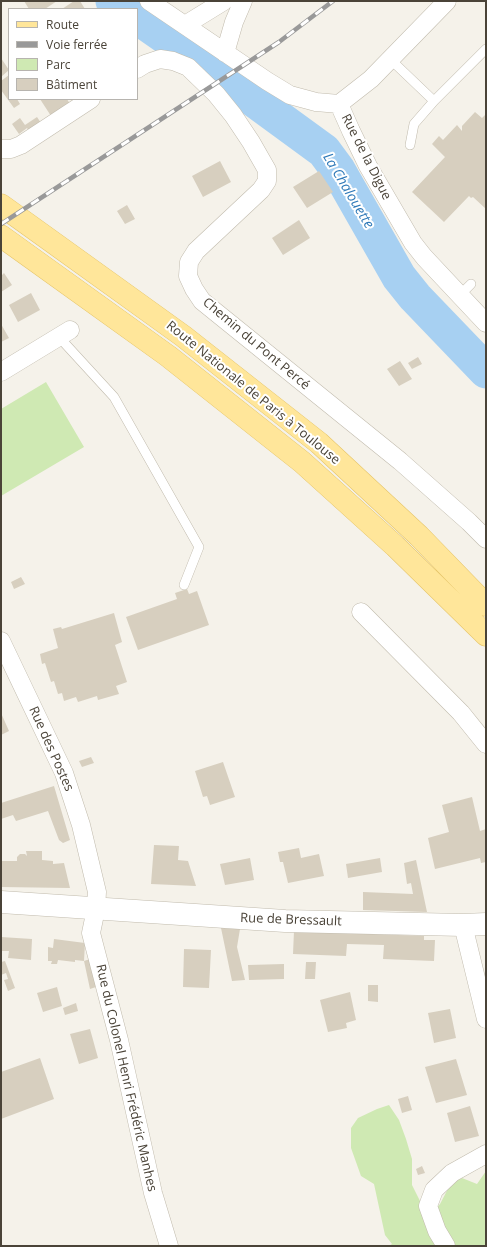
<!DOCTYPE html>
<meta charset="utf-8">
<style>
body{margin:0}
#map{position:relative;width:487px;height:1247px;overflow:hidden;background:#f5f2ea;font-family:"Open Sans",sans-serif}
canvas{display:block}
.frame{position:absolute;inset:0;border:2px solid #4a4338;pointer-events:none}
.legend{position:absolute;left:8px;top:8px;width:130px;height:92px;box-sizing:border-box;background:#fff;border:1px solid #b7b4af;margin:0;padding:5px 7px;list-style:none;font-size:12px;color:#4a4338}
.legend li{display:flex;align-items:center;gap:8px;height:20px}
.legend b{width:20px;border:1px solid #b7b4af}
</style>
<div id="map">
<canvas width="487" height="1247"></canvas>
<div class="frame"></div>
<ul class="legend">
<li><b style="height:5px;background:#ffe69a"></b>Route</li>
<li><b style="height:5px;background:#999"></b>Voie ferrée</li>
<li><b style="height:11px;background:#cfe9b3"></b>Parc</li>
<li><b style="height:11px;background:#d7cfbf"></b>Bâtiment</li>
</ul>
</div>
<script>
const ctx = document.querySelector('canvas').getContext('2d');
ctx.lineJoin = 'round';
function fill(path, color) {
  ctx.fillStyle = color;
  ctx.fill(path, 'evenodd');
}
function toPath(rows) {
  const path = new Path2D();
  for (const r of rows) {
    path.moveTo(r[0], r[1]);
    for (let i = 2; i < r.length; i += 2) path.lineTo(r[i], r[i + 1]);
  }
  return path;
}
function stroke(path, color, width, dash) {
  ctx.strokeStyle = color;
  ctx.lineWidth = width;
  ctx.lineCap = dash ? 'butt' : 'round';
  ctx.setLineDash(dash || []);
  ctx.stroke(path);
}
function label(font, color, halo, rows, align = 'center') {
  ctx.font = font + ' "Open Sans",sans-serif';
  ctx.lineWidth = 4;
  ctx.setLineDash([]);
  ctx.textBaseline = 'middle';
  ctx.strokeStyle = halo;
  ctx.fillStyle = color;
  for (const [text, x, y, turn = 0] of rows) {
    ctx.save();
    ctx.translate(x, y);
    ctx.rotate((+turn || 0) * Math.PI / 180);
    ctx.textAlign = isNaN(turn) ? turn : align;
    if (halo) ctx.strokeText(text, 0, 0);
    ctx.fillText(text, 0, 0);
    ctx.restore();
  }
}
const green = toPath([
 [46,382,84,447,1,496,1,409],
 [389,1105,399,1120,406,1139,412,1159,412,1185,426,1213,433,1212,440,1204,451,1183,462,1178,477,1184,486,1171,486,1246,389,1246,392,1244,385,1235,374,1184,361,1176,351,1148,351,1128,358,1118,377,1109]
]);
const river = toPath([
 [113,1,125,9],
 [137,17,213,70,324,151,338,170,399,277,415,297,486,371]
]);
const building = toPath([
 [24,1,57,1,45,9,29,9],
 [74,1,80,1,85,9,62,9],
 [1,58,9,70,1,77],
 [9,75,9,99,17,99,20,104,14,108,1,90,1,81],
 [40,99,67,99,70,104,51,116],
 [475,112,482,118,486,114,486,209,473,197,471,198,469,196,444,222,412,192,445,157,432,144,439,136,443,140,457,125,462,131,462,126],
 [37,117,41,123,29,131,27,128,19,134,12,124,20,118,25,125],
 [220,161,231,182,203,197,192,176],
 [319,171,333,192,307,208,293,187],
 [127,205,135,219,125,224,117,211],
 [299,220,310,238,283,255,272,238],
 [4,273,12,285,1,292,1,276],
 [31,293,40,310,18,322,9,305],
 [1,324,9,338,1,342],
 [418,357,422,364,412,369,408,363],
 [400,361,412,379,399,386,387,369],
 [21,577,25,584,14,589,11,582],
 [187,589,189,594,197,591,209,625,138,650,126,617,177,599,175,593],
 [114,613,122,642,115,645,127,682,116,686,119,694,98,700,97,696,78,702,76,697,64,701,62,693,58,694,54,681,51,682,45,663,42,664,40,654,58,648,53,629,61,627,62,629],
 [1,713,9,731,1,735],
 [91,757,94,763,82,767,79,761],
 [223,762,235,797,210,805,207,796,203,797,195,771],
 [54,786,70,840,63,843,59,840,48,811,16,821,13,815,1,819,1,803],
 [472,797,480,831,486,829,486,862,481,863,480,858,435,869,428,838,449,832,442,805],
 [154,845,179,846,178,860,188,861,196,886,151,884],
 [299,848,301,858,319,854,324,876,288,883,283,862,280,862,278,852],
 [26,851,42,851,42,860,53,861,53,864,64,863,70,888,1,887,1,861,17,861,17,857,20,854,25,854,27,856],
 [250,858,254,880,225,885,220,864],
 [380,858,382,872,348,878,346,864],
 [416,860,427,912,363,910,363,892,413,894,411,883,407,884,404,863],
 [221,928,240,929,237,947,245,980,232,981],
 [294,931,424,936,424,940,435,940,434,961,383,959,384,945,347,944,346,956,293,954],
 [1,937,32,939,31,960,8,958,9,951,2,951,1,950],
 [54,939,85,943,84,961,75,960,75,962,58,960,57,964,51,964,52,961,48,961,48,947,53,948],
 [184,949,211,950,209,988,183,987],
 [90,959,96,987,90,989,84,961],
 [5,961,15,988,8,991,4,980,8,979,6,973,1,975,1,962],
 [306,962,316,962,315,979,305,979],
 [284,964,284,979,249,980,248,965],
 [368,985,378,985,378,1002,368,1001],
 [57,987,62,1006,43,1012,37,993],
 [350,992,356,1020,346,1023,347,1028,328,1032,320,1000],
 [76,1003,78,1011,65,1015,63,1008],
 [450,1009,456,1038,434,1043,428,1013],
 [90,1029,98,1058,79,1064,70,1034],
 [40,1058,54,1099,1,1119,1,1072],
 [456,1059,467,1095,436,1103,425,1067],
 [408,1096,412,1110,402,1113,398,1099],
 [470,1106,479,1136,455,1142,447,1113],
 [422,1166,425,1173,418,1175,416,1169]
]);
const service = toPath([
 [390,59,434,101],
 [410,145,414,124,434,101,486,49],
 [459,296,471,284],
 [59,337,114,397,199,547,184,585]
]);
const minor = toPath([
 [149,1,267,81,290,95,316,102,339,104],
 [185,25,224,1],
 [225,53,234,22,243,1],
 [137,69,145,64,160,59,173,61,188,67,216,94,233,115,251,142,267,170,267,181,261,190,196,251,189,262,188,276,194,289,202,301,400,461,469,522,486,539],
 [339,104,351,131,368,166,413,243,424,257,486,323],
 [339,104,371,79,447,1],
 [1,149,11,149,21,145,91,99],
 [1,372,70,330],
 [361,612,461,713,486,744],
 [1,641,64,773,81,825,97,892,96,909,91,933,119,1040,153,1193,169,1246],
 [463,925,486,1019],
 [446,1246,437,1231,428,1206,434,1190,452,1173,486,1154]
]);
const tertiary = toPath([
 [1,902,285,921,463,925,486,924]
]);
const primary = toPath([
 [1,205,183,336,319,443,419,536,486,605],
 [1,236,168,356,302,462,395,546,486,635]
]);
const rail = toPath([
 [1,224,279,42,333,1]
]);
const streetNames = [
 ["Rue de la Digue",366,157,63],
 ["Chemin du Pont Percé",256,344,40],
 ["Route Nationale de Paris à Toulouse",253,393,39],
 ["Rue des Postes",51,749,66],
 ["Rue de Bressault",291,920,2],
 ["Rue du Colonel Henri Frédéric Manhes",126,1078,77]
];
const waterNames = [
 ["La Chalouette",348,191,59]
];
fill(green, '#cfe9b3');
stroke(river, '#a7d0f2', 35);
fill(building, '#d7cfbf');
stroke(service, '#c1bbad', 10);
stroke(minor, '#c1bbad', 19);
stroke(tertiary, '#c1bbad', 23);
stroke(primary, '#e5c468', 23);
stroke(service, '#fff', 9);
stroke(minor, '#fff', 18);
stroke(tertiary, '#fff', 22);
stroke(primary, '#ffe69a', 22);
stroke(rail, '#999', 4.5);
stroke(rail, '#fff', 3, [9]);
label('13px', '#4a4338', '#fff', streetNames);
label('italic 14px', '#2f79b8', '#fff', waterNames);
</script>
